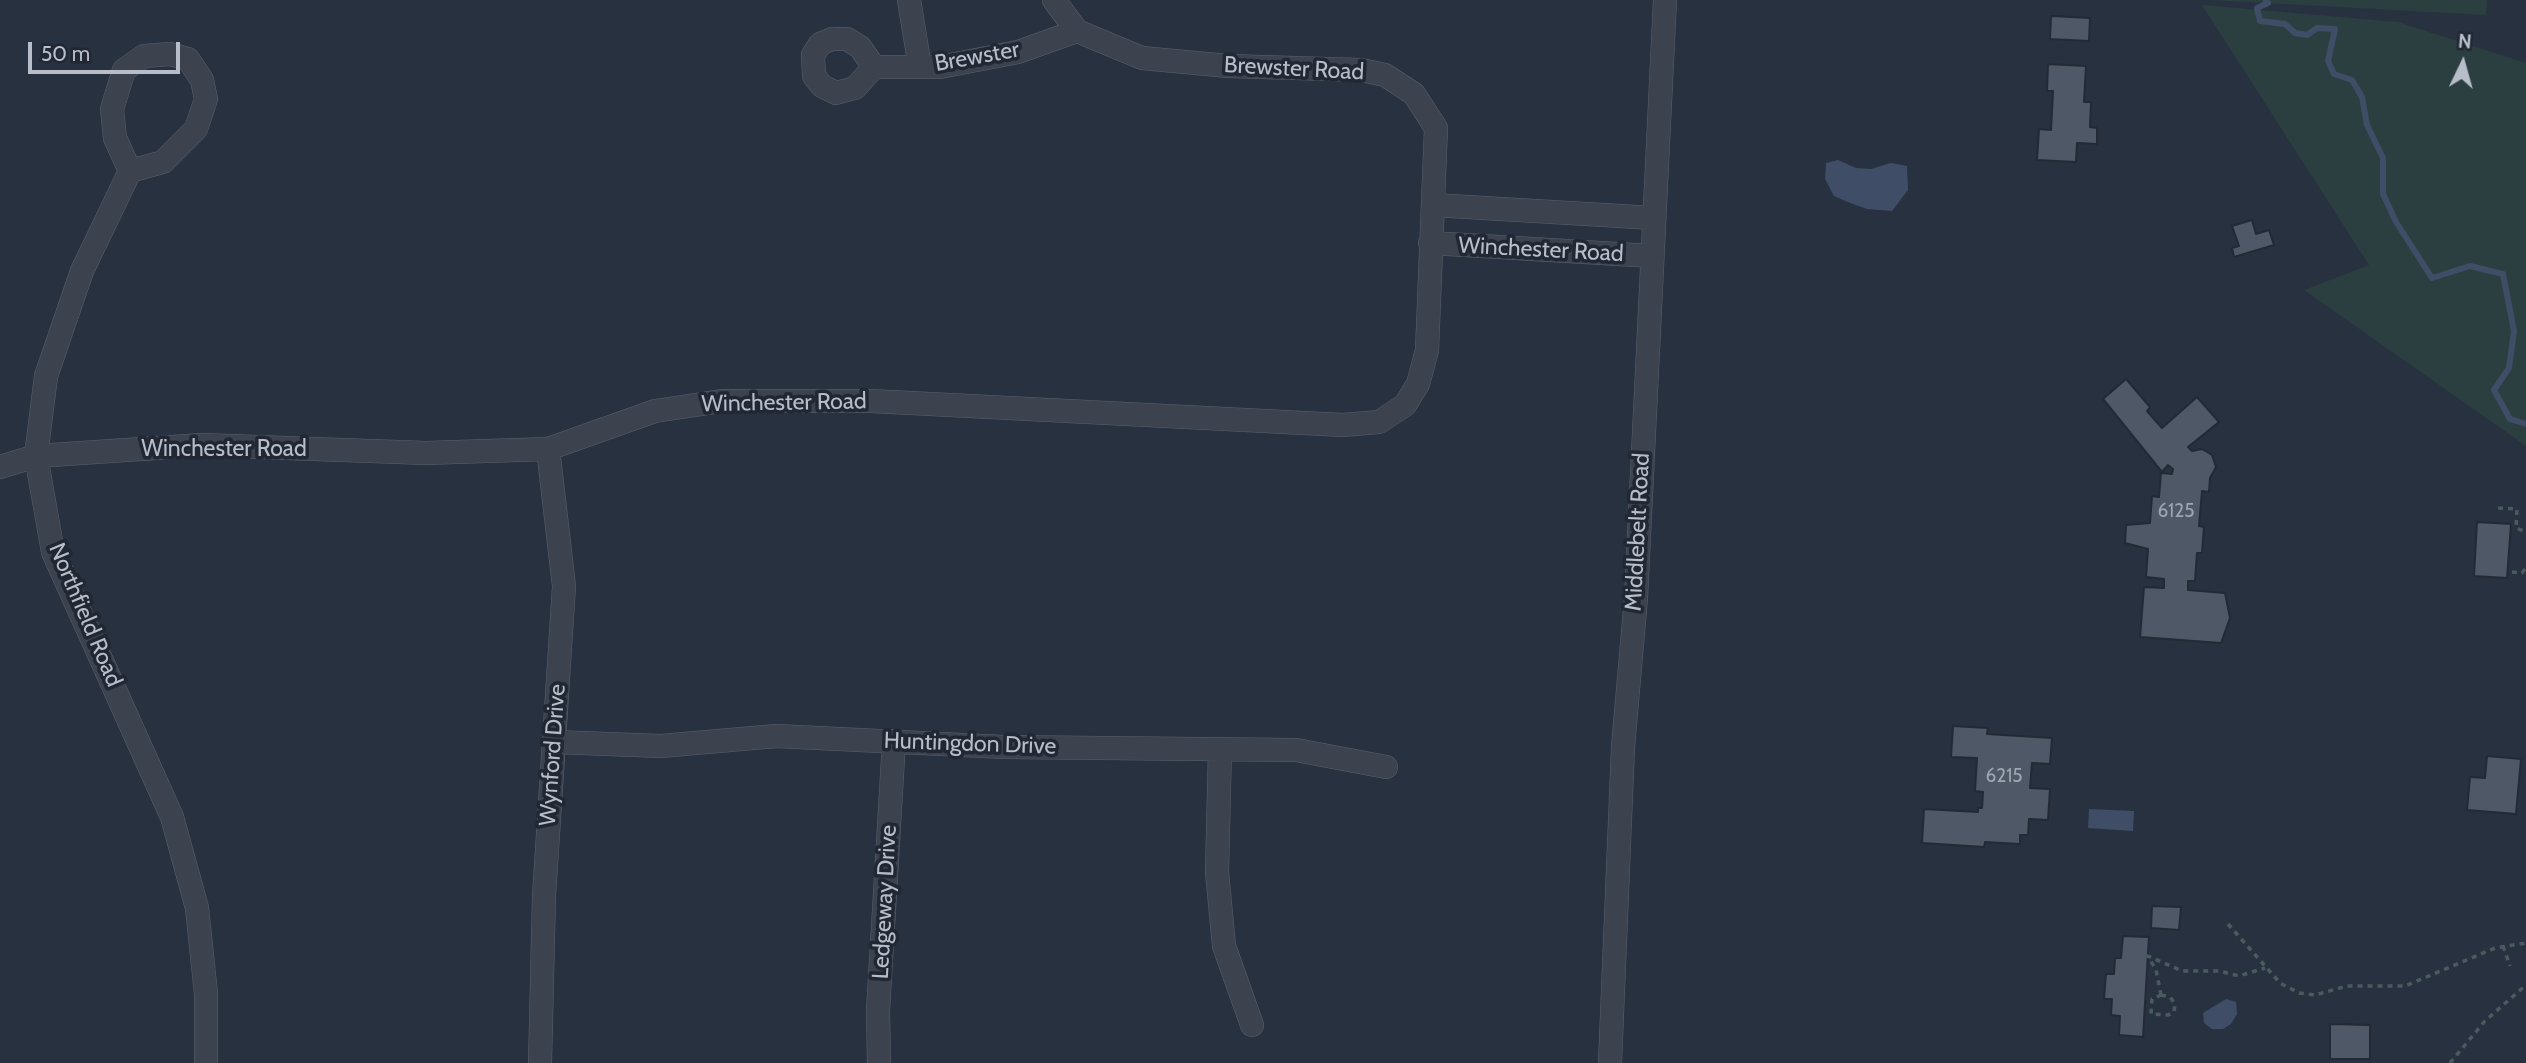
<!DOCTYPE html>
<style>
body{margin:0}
#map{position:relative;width:2526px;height:1063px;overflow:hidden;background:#28313f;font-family:Cabin,sans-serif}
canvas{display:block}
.north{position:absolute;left:2428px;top:28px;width:70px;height:70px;-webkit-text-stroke:5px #212834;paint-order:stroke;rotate:5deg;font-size:19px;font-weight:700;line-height:28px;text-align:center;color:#b8bec9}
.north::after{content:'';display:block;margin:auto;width:24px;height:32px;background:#b8bec9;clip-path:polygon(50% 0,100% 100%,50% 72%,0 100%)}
.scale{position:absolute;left:28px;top:42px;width:152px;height:32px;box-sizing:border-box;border:4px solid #b8bec9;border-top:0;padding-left:9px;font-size:21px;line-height:24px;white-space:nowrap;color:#b8bec9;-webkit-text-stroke:5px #212834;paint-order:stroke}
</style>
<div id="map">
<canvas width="2526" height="1063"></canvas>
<div class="north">N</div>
<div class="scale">50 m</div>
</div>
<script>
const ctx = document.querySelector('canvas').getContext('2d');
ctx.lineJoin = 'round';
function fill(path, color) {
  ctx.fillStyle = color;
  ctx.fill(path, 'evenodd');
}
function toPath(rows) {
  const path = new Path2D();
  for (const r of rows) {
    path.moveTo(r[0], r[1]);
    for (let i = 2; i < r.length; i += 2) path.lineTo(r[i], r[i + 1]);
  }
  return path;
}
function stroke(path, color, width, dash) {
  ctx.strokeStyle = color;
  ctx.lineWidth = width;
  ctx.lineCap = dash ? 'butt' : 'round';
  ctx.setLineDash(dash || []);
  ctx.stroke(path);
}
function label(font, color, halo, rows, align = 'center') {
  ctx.font = font + ' Cabin,sans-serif';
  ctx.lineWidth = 7;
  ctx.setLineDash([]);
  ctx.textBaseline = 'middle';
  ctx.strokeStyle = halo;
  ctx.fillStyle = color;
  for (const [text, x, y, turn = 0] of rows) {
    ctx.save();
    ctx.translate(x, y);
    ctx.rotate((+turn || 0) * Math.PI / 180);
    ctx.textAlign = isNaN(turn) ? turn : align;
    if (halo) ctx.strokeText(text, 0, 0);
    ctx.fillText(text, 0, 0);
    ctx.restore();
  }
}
const green = toPath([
 [2210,0,2487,0,2486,15],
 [2202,5,2398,22,2526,63,2526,446,2304,290,2369,265]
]);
const water = toPath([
 [1838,160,1856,168,1871,169,1891,163,1907,166,1908,190,1892,211,1867,209,1850,203,1834,196,1825,179,1826,163],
 [2089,809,2134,811,2133,831,2088,828],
 [2226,999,2236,1002,2237,1014,2231,1024,2223,1029,2212,1029,2204,1023,2203,1013]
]);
const stream = toPath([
 [2266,0,2268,3,2257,8,2260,21,2285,24,2295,33,2307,35,2317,28,2335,29,2328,61,2334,74,2352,80,2362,97,2367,125,2383,158,2383,194,2396,222,2432,278,2470,266,2503,274,2514,331,2509,368,2494,390,2510,419,2526,424]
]);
const building = toPath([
 [2051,16,2090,18,2089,41,2050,39,2051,16],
 [2048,64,2086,66,2084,102,2091,102,2090,127,2097,128,2097,144,2077,143,2076,162,2037,160,2039,129,2051,130,2053,91,2047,91,2048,64],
 [2252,220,2256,234,2269,230,2274,245,2234,257,2232,248,2239,246,2232,226,2252,220],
 [2126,379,2150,407,2147,411,2162,428,2197,397,2219,422,2188,447,2192,451,2202,449,2212,455,2216,467,2210,478,2209,492,2202,491,2199,526,2204,527,2202,553,2197,553,2195,581,2188,581,2188,590,2225,593,2230,618,2221,643,2140,637,2144,587,2164,588,2164,579,2146,577,2148,549,2125,543,2126,525,2150,523,2152,496,2159,497,2161,473,2172,474,2173,469,2168,465,2162,472,2103,399,2126,379],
 [2477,522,2511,524,2507,578,2474,576,2477,522],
 [1953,726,1988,728,1987,734,2052,738,2050,764,2032,763,2030,788,2050,789,2048,820,2029,819,2028,835,2020,835,2020,844,1985,842,1984,847,1922,843,1924,809,1978,812,1978,808,1982,808,1983,792,1975,791,1977,758,1951,757,1953,726],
 [2487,756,2521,759,2516,814,2467,810,2470,777,2485,778,2487,756],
 [2152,906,2181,907,2179,930,2151,928,2152,906],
 [2123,936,2149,937,2143,1037,2119,1035,2120,1016,2111,1015,2112,999,2104,999,2106,974,2114,974,2115,958,2121,958,2123,936],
 [2330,1024,2370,1025,2370,1059,2330,1059,2330,1024]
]);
const path = toPath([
 [2498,508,2517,509,2516,528,2526,532],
 [2512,572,2522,573,2526,568],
 [2228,924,2280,983,2299,993,2315,995,2347,986,2405,986,2495,948,2526,943],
 [2503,946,2510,966],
 [2161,995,2156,970,2148,956,2182,971,2219,971,2239,976,2265,968],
 [2161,995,2170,997,2175,1004,2174,1012,2168,1015,2151,1014,2152,999,2161,995],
 [2450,1063,2485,1021,2526,985]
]);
const minor = toPath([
 [909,0,920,67],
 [832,39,847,39,860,47,874,67,855,88,836,93,822,86,814,76,813,55,820,44,832,39],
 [874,67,940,67,1018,52,1077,31],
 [130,171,115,138,112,109,124,70,144,56,170,54,188,59,202,80,206,99,196,129,163,162,130,171,82,271,46,376,36,456,53,552,172,817,197,908,206,994,206,1063],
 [1433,205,1654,218],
 [1430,243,1652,256],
 [0,467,36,456,202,445,426,453,548,449,655,411,722,401,871,401,1343,425,1379,422,1405,405,1418,384,1427,350,1436,128,1414,94,1385,75,1361,70,1228,66,1142,58,1077,31,1054,0],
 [554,742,661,746,776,736,1004,747,1296,750,1386,767],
 [1220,749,1217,872,1224,946,1252,1025],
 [540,1063,544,896,564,586,548,449],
 [879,1063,878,1011,894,741],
 [1610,1063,1623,747,1636,598,1665,0]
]);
const numberNames = [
 ["6125",2176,511],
 ["6215",2004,776]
];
const streetNames = [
 ["Brewster",977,57,-10],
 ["Brewster Road",1294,69,3],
 ["Winchester Road",1541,250,3],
 ["Winchester Road",784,403,-1],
 ["Winchester Road",224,449],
 ["Middlebelt Road",1638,532,-87],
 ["Northfield Road",85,615,67],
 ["Huntingdon Drive",970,744,2],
 ["Wynford Drive",553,755,-86],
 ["Ledgeway Drive",885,902,-87]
];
fill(green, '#2b3f41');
fill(water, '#3f4e66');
stroke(stream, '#3f4e66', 6);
fill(building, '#4e5867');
stroke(building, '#232a36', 2);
stroke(minor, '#5a616c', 24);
stroke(path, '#4a5b5f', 3.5, [5, 5]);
stroke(minor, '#3c434f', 23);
label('19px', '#9ea4b0', null, numberNames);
label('23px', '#b8bec9', '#212834', streetNames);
</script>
